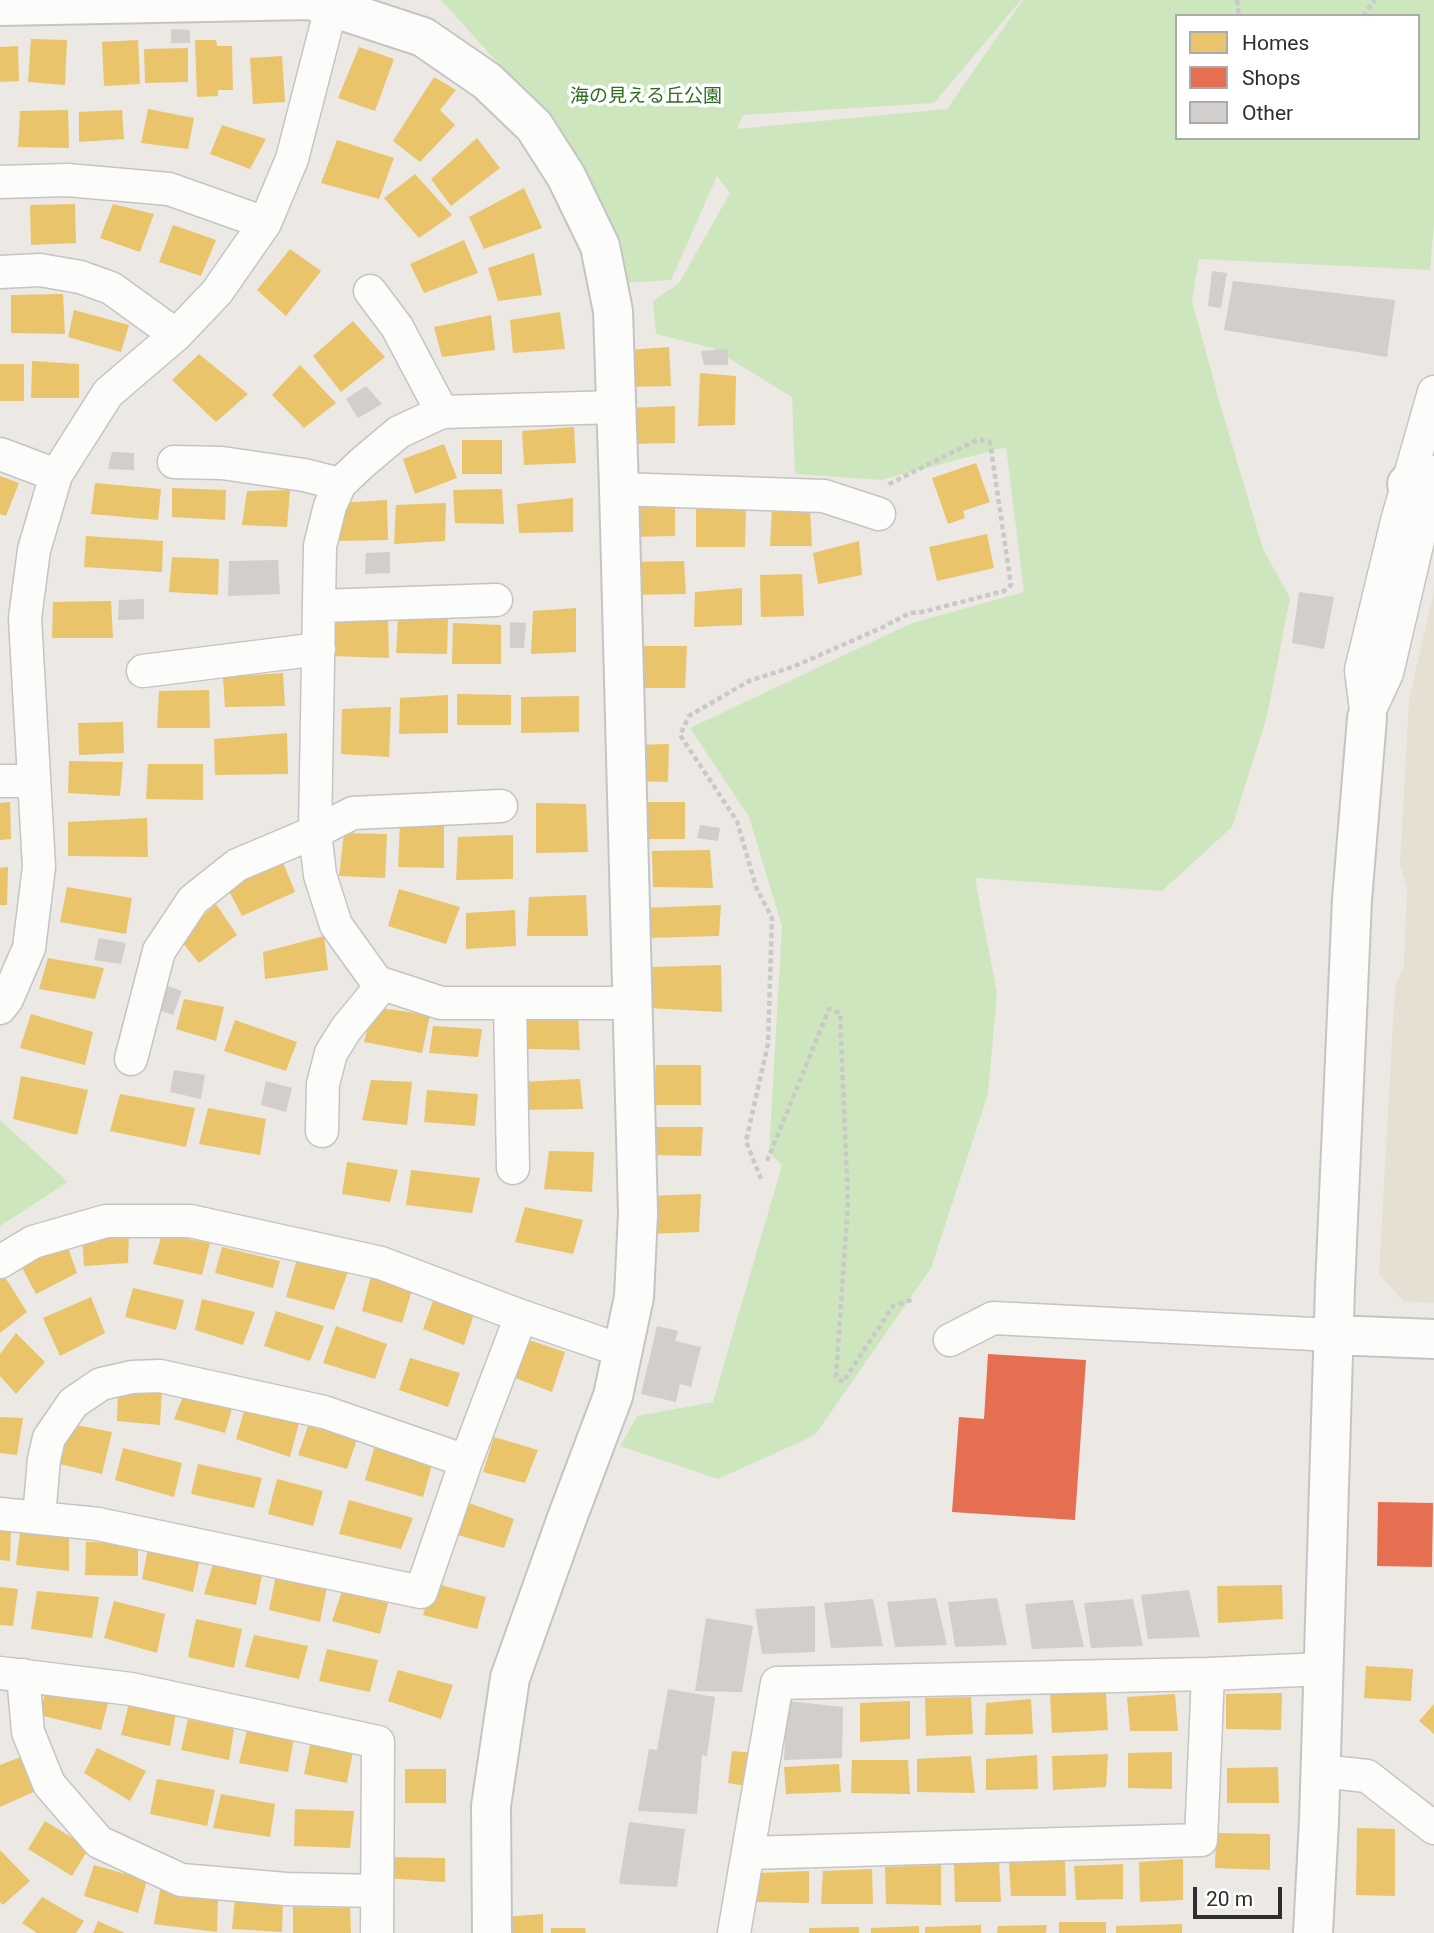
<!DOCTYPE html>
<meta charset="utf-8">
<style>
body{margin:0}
#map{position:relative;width:1434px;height:1933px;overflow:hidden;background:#ece8e4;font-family:Roboto,sans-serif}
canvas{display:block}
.legend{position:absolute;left:1175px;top:14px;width:245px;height:126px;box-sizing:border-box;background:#fff;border:2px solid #ababab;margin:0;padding:9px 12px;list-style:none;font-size:21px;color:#2e2e2e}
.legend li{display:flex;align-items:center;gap:14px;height:35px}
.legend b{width:35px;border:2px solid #ababab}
.scale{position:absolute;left:1193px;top:1887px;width:89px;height:32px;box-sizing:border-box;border:4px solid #2e2e2e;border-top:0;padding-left:9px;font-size:21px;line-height:24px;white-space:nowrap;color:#2e2e2e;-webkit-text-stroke:5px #fff;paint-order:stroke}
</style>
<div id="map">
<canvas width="1434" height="1933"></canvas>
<ul class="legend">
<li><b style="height:19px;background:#e9c46a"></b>Homes</li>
<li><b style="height:19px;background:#e76f51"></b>Shops</li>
<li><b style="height:19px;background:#d1cecb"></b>Other</li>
</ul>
<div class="scale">20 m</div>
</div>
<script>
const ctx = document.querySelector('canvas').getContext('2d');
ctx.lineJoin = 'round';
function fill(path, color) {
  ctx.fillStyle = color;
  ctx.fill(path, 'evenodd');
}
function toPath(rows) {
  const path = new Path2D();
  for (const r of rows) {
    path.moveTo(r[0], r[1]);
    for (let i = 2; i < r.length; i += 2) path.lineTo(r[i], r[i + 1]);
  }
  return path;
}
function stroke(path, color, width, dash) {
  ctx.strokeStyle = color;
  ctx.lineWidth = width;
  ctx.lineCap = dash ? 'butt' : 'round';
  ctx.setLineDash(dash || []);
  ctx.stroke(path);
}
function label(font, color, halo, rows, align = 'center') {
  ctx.font = font + ' Roboto,"Noto Sans JP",sans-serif';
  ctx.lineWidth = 7;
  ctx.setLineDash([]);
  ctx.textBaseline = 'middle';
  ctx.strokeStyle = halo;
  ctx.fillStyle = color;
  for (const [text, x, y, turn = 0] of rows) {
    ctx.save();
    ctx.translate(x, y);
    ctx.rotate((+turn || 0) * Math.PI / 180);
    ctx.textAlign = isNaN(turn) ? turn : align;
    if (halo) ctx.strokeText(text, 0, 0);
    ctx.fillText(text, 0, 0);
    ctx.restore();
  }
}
const education = toPath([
 [1434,591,1434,1303,1403,1301,1379,1274,1395,989,1404,964,1407,887,1400,865,1409,699]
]);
const green = toPath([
 [441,0,1021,0,934,103,743,115,737,129,947,109,1023,0,1434,0,1434,222,1430,270,1199,259,1192,301,1221,407,1263,549,1290,598,1267,716,1232,827,1162,891,975,878,997,993,988,1094,931,1268,815,1435,718,1479,620,1446,637,1416,713,1402,782,1165,769,1153,782,926,749,817,690,728,912,623,1024,592,1006,447,881,480,795,474,792,397,712,348,656,334,653,301,679,283,730,193,717,176,671,280,623,283,542,112],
 [1177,16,1418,16,1418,138,1177,138],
 [0,1120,68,1182,0,1226]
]);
const homes = toPath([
 [31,39,67,40,65,85,28,82],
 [138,40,140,84,104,86,102,42],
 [195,40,216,40,217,46,232,46,233,90,218,90,218,96,197,97],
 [18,46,19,81,0,82,0,47],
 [359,47,394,59,375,111,338,98],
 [188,48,188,82,145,83,144,49],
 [282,56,285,102,253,104,250,58],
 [434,77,456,90,440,110,455,125,420,162,393,141],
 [148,109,194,118,188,149,141,143],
 [68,110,69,148,18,147,20,111],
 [122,110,124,139,79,142,79,112],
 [222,125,266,139,250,169,210,154],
 [477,138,500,168,451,206,431,179],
 [337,140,394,158,379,199,321,183],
 [415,174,452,215,419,238,384,198],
 [524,188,542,228,484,249,469,217],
 [75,204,76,243,31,245,30,205],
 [113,204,154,214,140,252,100,238],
 [173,225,216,240,201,276,159,262],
 [464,240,478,273,424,293,410,264],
 [290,249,321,271,286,316,257,290],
 [534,253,542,295,498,301,488,268],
 [63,294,65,334,11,333,11,295],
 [74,310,129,325,121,352,68,337],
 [560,312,565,349,513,353,510,320],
 [491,315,495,350,442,357,434,327],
 [353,321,385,357,341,392,313,356],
 [669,347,671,386,626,387,627,350],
 [199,354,248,394,216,422,172,380],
 [32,361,79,364,79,398,31,398],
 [0,364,24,364,24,401,0,401],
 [300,365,336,403,304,428,272,395],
 [700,373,736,376,735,425,698,426],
 [675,406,675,443,629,444,628,408],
 [574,427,576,463,524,465,522,431],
 [462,440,502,440,502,474,462,474],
 [444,444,457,478,415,494,403,459],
 [976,463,990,502,963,511,965,518,948,524,932,478],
 [0,476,19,483,6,516,0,514],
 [95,483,161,489,158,520,91,514],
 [172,488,226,490,225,520,172,517],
 [502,489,504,524,455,523,453,490],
 [290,490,287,527,242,525,247,491],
 [573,498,573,532,519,533,517,504],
 [629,498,675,499,675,536,631,537],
 [387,500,388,540,338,541,338,503],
 [446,503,445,541,394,544,396,505],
 [696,505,746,507,745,547,696,547],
 [772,509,810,509,812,546,770,546],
 [987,534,994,568,937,581,929,547],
 [86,536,163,541,162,572,84,567],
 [859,541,862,575,818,584,813,553],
 [172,557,219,559,218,595,169,592],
 [684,561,686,594,633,595,632,562],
 [802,574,804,616,761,617,760,575],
 [742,588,742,625,694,627,695,592],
 [111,601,113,638,52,638,53,602],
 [576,608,576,652,531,654,533,611],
 [448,617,447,654,396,653,398,619],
 [388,618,389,658,332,656,332,619],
 [453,623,501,625,501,664,452,664],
 [641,646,687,646,685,688,640,688],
 [283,673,285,706,225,707,223,677],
 [209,690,210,728,157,728,159,691],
 [457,694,511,695,511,725,457,725],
 [448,695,448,733,399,734,400,698],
 [579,696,579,732,521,733,521,697],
 [391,707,389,757,341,754,342,709],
 [123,722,124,753,79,755,78,723],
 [287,733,288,774,215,775,214,739],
 [669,744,668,782,634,781,633,745],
 [69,761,123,762,120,796,68,793],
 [148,764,203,764,203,800,146,799],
 [10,802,11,839,0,840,0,803],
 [648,802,685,802,685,839,644,839],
 [536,803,586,804,588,852,536,853],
 [147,818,148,857,68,856,68,822],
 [444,822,444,868,398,867,400,824],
 [344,833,387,834,385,878,339,876],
 [513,835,513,879,456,880,458,837],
 [710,850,713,888,653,887,652,851],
 [280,855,295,892,242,916,226,885],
 [8,867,7,905,0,905,0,868],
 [67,887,132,898,126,934,60,922],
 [399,889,460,907,446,944,388,926],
 [586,895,588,936,527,936,529,897],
 [216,904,237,935,199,963,178,937],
 [721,905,719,936,645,938,641,908],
 [515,910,516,946,466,949,466,913],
 [324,936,328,970,265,979,263,952],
 [48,958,104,968,95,999,39,989],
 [721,965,722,1012,649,1008,650,967],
 [184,999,224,1007,216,1041,176,1029],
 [373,1007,430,1015,422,1053,364,1042],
 [31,1014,93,1032,85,1065,20,1048],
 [578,1015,580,1050,527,1049,524,1020],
 [235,1020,297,1042,286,1071,224,1051],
 [433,1026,482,1029,478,1057,429,1053],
 [656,1065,701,1065,701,1105,652,1105],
 [21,1076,88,1090,77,1135,13,1119],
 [580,1079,583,1109,521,1110,519,1082],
 [371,1080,412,1082,407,1125,362,1120],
 [427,1090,478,1094,475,1126,424,1122],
 [120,1094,195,1108,186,1147,110,1131],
 [208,1108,266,1119,260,1155,199,1144],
 [652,1127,703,1127,701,1156,652,1155],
 [549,1151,594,1152,592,1192,544,1189],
 [347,1162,398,1170,390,1202,342,1194],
 [411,1170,480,1178,472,1213,406,1205],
 [701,1194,699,1232,646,1234,647,1196],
 [525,1207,583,1220,573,1254,515,1242],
 [129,1230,128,1263,84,1266,82,1236],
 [162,1234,210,1243,202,1275,153,1264],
 [66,1242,77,1273,36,1294,19,1262],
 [222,1247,280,1261,273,1288,215,1273],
 [297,1259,348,1272,334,1310,286,1297],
 [3,1274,27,1312,0,1333,0,1276],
 [371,1276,413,1287,402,1323,362,1311],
 [133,1288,184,1300,176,1330,125,1317],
 [91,1297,105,1333,60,1356,43,1318],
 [202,1299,255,1312,243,1345,195,1330],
 [433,1301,474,1314,464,1345,423,1329],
 [276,1311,324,1326,310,1361,264,1346],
 [336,1326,387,1344,375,1379,323,1363],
 [16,1333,45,1362,16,1394,0,1376,0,1354],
 [523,1338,565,1352,552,1392,510,1376],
 [410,1358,460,1373,448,1407,399,1390],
 [162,1390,160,1425,117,1421,118,1391],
 [184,1394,233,1405,225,1433,174,1419],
 [245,1408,299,1423,290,1457,236,1439],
 [0,1417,23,1418,17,1455,0,1453],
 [71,1424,112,1432,102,1474,60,1464],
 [308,1426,357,1439,347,1469,298,1455],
 [494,1437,538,1450,525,1483,483,1472],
 [375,1445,432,1465,423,1497,365,1480],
 [123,1448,182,1463,174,1497,115,1480],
 [198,1464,262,1478,254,1508,191,1494],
 [277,1479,323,1491,313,1526,268,1514],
 [349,1500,413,1518,401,1549,339,1534],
 [469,1503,514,1519,504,1548,458,1535],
 [0,1528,11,1529,10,1561,0,1560],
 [20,1533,69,1536,69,1571,16,1565],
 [86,1542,138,1543,138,1576,85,1575],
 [148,1548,200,1558,193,1592,142,1579],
 [213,1564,262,1576,256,1605,204,1594],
 [276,1575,327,1587,320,1622,269,1610],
 [433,1583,486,1597,477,1629,423,1615],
 [1282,1585,1283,1619,1218,1623,1217,1586],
 [0,1587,18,1589,13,1626,0,1625],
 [37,1591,99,1597,92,1638,31,1629],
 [342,1591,388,1603,380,1634,332,1621],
 [114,1601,165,1614,157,1653,104,1638],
 [196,1619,242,1629,234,1668,188,1657],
 [254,1635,308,1646,299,1679,245,1667],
 [327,1649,378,1660,370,1692,319,1681],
 [1366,1666,1413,1669,1411,1701,1364,1698],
 [398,1670,453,1685,441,1719,388,1701],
 [47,1685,110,1696,101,1730,39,1715],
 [1106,1693,1108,1730,1052,1733,1050,1694],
 [1282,1693,1281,1730,1226,1729,1226,1694],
 [1175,1694,1178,1731,1130,1731,1127,1697],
 [971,1697,973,1734,926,1736,925,1698],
 [1031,1699,1033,1734,985,1735,986,1703],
 [910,1701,910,1739,860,1742,860,1703],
 [129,1703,176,1713,170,1746,121,1735],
 [1434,1704,1434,1734,1419,1721],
 [188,1719,234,1729,229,1760,181,1750],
 [247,1730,294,1738,288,1772,239,1763],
 [310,1745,353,1751,347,1783,304,1774],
 [97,1748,146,1771,130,1801,84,1773],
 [732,1751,756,1753,750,1787,728,1783],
 [1172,1752,1172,1789,1128,1788,1128,1753],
 [1108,1754,1106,1787,1053,1790,1052,1756],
 [1037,1755,1038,1789,986,1790,986,1759],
 [23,1756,38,1790,0,1807,0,1765],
 [971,1756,975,1793,917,1792,917,1759],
 [852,1760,908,1760,910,1794,851,1793],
 [839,1764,841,1792,786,1794,784,1767],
 [1278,1767,1279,1803,1227,1803,1227,1768],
 [405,1769,446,1769,446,1803,405,1803],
 [157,1779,215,1790,207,1826,150,1814],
 [221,1794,275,1804,270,1837,213,1828],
 [295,1809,354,1811,350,1848,294,1846],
 [45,1821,89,1848,72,1876,28,1849],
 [1357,1828,1395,1829,1395,1896,1356,1895],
 [1216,1833,1270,1834,1270,1870,1215,1868],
 [0,1850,30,1881,3,1905,0,1902],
 [385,1857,445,1858,445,1882,385,1878],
 [1183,1859,1183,1900,1140,1902,1139,1862],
 [1065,1860,1066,1896,1011,1896,1009,1863],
 [999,1862,1001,1902,955,1902,954,1863],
 [1123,1864,1123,1899,1076,1900,1074,1866],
 [94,1865,147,1880,138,1913,84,1896],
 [941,1865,941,1905,886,1904,885,1867],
 [872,1869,873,1904,821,1904,823,1871],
 [809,1871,809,1903,757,1902,758,1873],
 [160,1890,218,1898,217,1932,154,1924],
 [42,1897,84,1921,76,1933,37,1933,22,1923],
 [235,1899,283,1900,282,1932,232,1929],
 [293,1907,350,1908,351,1933,293,1933],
 [543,1914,543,1933,504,1933,503,1917],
 [98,1921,125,1933,93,1933],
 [1059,1922,1106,1922,1106,1933,1059,1933],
 [1182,1924,1182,1933,1116,1933,1116,1926],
 [981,1925,981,1933,925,1933,925,1927],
 [1047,1925,1046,1933,997,1933,998,1926],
 [919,1926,919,1933,871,1933,871,1928],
 [859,1927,859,1933,809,1933,809,1928],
 [551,1928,585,1928,586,1933,551,1933]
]);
const shops = toPath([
 [988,1354,1086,1360,1075,1520,952,1512,959,1417,984,1419],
 [1378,1502,1433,1503,1432,1567,1377,1566]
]);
const building = toPath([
 [171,29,190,30,190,43,171,43],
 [1212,271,1227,273,1221,308,1208,306],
 [1233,281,1395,300,1387,357,1224,330],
 [728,349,728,365,704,365,701,351],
 [366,386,382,404,358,418,346,399],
 [112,452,134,453,134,470,108,469],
 [390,552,390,573,365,574,366,553],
 [278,560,280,594,228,596,229,561],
 [1299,592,1334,597,1324,649,1292,643],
 [144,599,144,619,118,620,119,600],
 [510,622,526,623,524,648,510,648],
 [700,825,720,828,718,841,697,838],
 [99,938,126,943,121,964,94,960],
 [162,984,182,991,173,1015,153,1008],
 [174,1070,205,1075,201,1099,170,1092],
 [266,1081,292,1088,286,1112,261,1105],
 [657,1326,678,1331,675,1341,701,1347,691,1387,680,1384,676,1402,641,1394],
 [1189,1590,1200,1637,1148,1639,1141,1595],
 [936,1598,947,1645,895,1647,887,1602],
 [997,1598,1007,1645,955,1647,948,1602],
 [873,1599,883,1646,831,1648,824,1603],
 [1133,1599,1143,1646,1091,1648,1084,1603],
 [1073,1600,1084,1647,1032,1649,1025,1604],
 [815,1606,815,1652,762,1654,755,1609],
 [706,1618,753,1626,742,1692,695,1691],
 [668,1689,715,1697,707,1756,702,1755,697,1814,638,1811,649,1749,657,1750],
 [787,1701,843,1707,842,1758,784,1760],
 [629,1822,685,1829,677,1887,619,1884]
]);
const path = toPath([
 [1237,0,1239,16],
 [1363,16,1375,0],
 [767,1161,829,1009,840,1013,848,1202,836,1377,843,1382,893,1306,914,1299],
 [761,1179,746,1141,768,1044,772,918,756,887,737,821,680,735,689,716,749,681,795,666,881,628,910,613,922,612,1004,591,1011,585,990,442,979,439,887,485]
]);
const minor = toPath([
 [0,182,67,180,169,189,265,223],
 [0,272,40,270,80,277,111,288,176,335],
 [370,291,397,327,442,412],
 [617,407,442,412,399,432,362,463,340,484,330,506,320,546,315,832,320,875,336,925,377,982,441,1003,633,1003],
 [0,454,56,475],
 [174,462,222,463,304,475,340,484],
 [619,489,824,496,879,514],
 [320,606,496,600],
 [143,671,319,649],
 [1367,716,1387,673,1434,472],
 [1367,718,1361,670,1397,521,1434,392],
 [0,781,34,781],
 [510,1003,513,1168],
 [0,1008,7,999,29,948,39,867,25,618,34,550,56,475,108,393,176,335,217,292,265,223,292,159,333,0],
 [131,1059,159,951,193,900,237,865,315,832,353,813,501,806],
 [322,1131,323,1084,331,1053,346,1029,383,984],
 [0,1262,33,1242,106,1221,190,1221,381,1263,521,1316,623,1351],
 [950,1340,993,1318,1333,1335],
 [0,1514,98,1524,421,1592,466,1461,521,1316],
 [39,1517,44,1459,49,1438,73,1403,101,1384,132,1377,160,1376,324,1412,466,1461],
 [0,1673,131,1689,378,1742,377,1933],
 [23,1675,28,1732,49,1784,99,1842,181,1880,286,1889,377,1891],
 [1321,1771,1367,1776,1434,1828],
 [748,1853,1201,1840,1208,1674],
 [734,1933,777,1683,1208,1674,1324,1669]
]);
const tertiary = toPath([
 [0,6,310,0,423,37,487,81,534,126,566,176,600,246,613,311,619,489,638,1213,634,1297,613,1396,567,1518,510,1678,491,1806,492,1933],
 [1407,484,1434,486],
 [1333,1335,1434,1339],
 [1313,1933,1319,1821,1335,1287,1352,900,1367,718]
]);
const parkNames = [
 ["海の見える丘公園",646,97]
];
fill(education, '#e6e0d3');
fill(green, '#cee6be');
fill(homes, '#e9c46a');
fill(shops, '#e76f51');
fill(building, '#d1cecb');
stroke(minor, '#c5c4c5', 35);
stroke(tertiary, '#c5c4c5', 42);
stroke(path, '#c9c9c8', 4.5, [5, 3.5]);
stroke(minor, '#fcfcfb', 32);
stroke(tertiary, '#fcfcfb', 38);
label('19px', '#2c6e1b', '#fff', parkNames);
</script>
